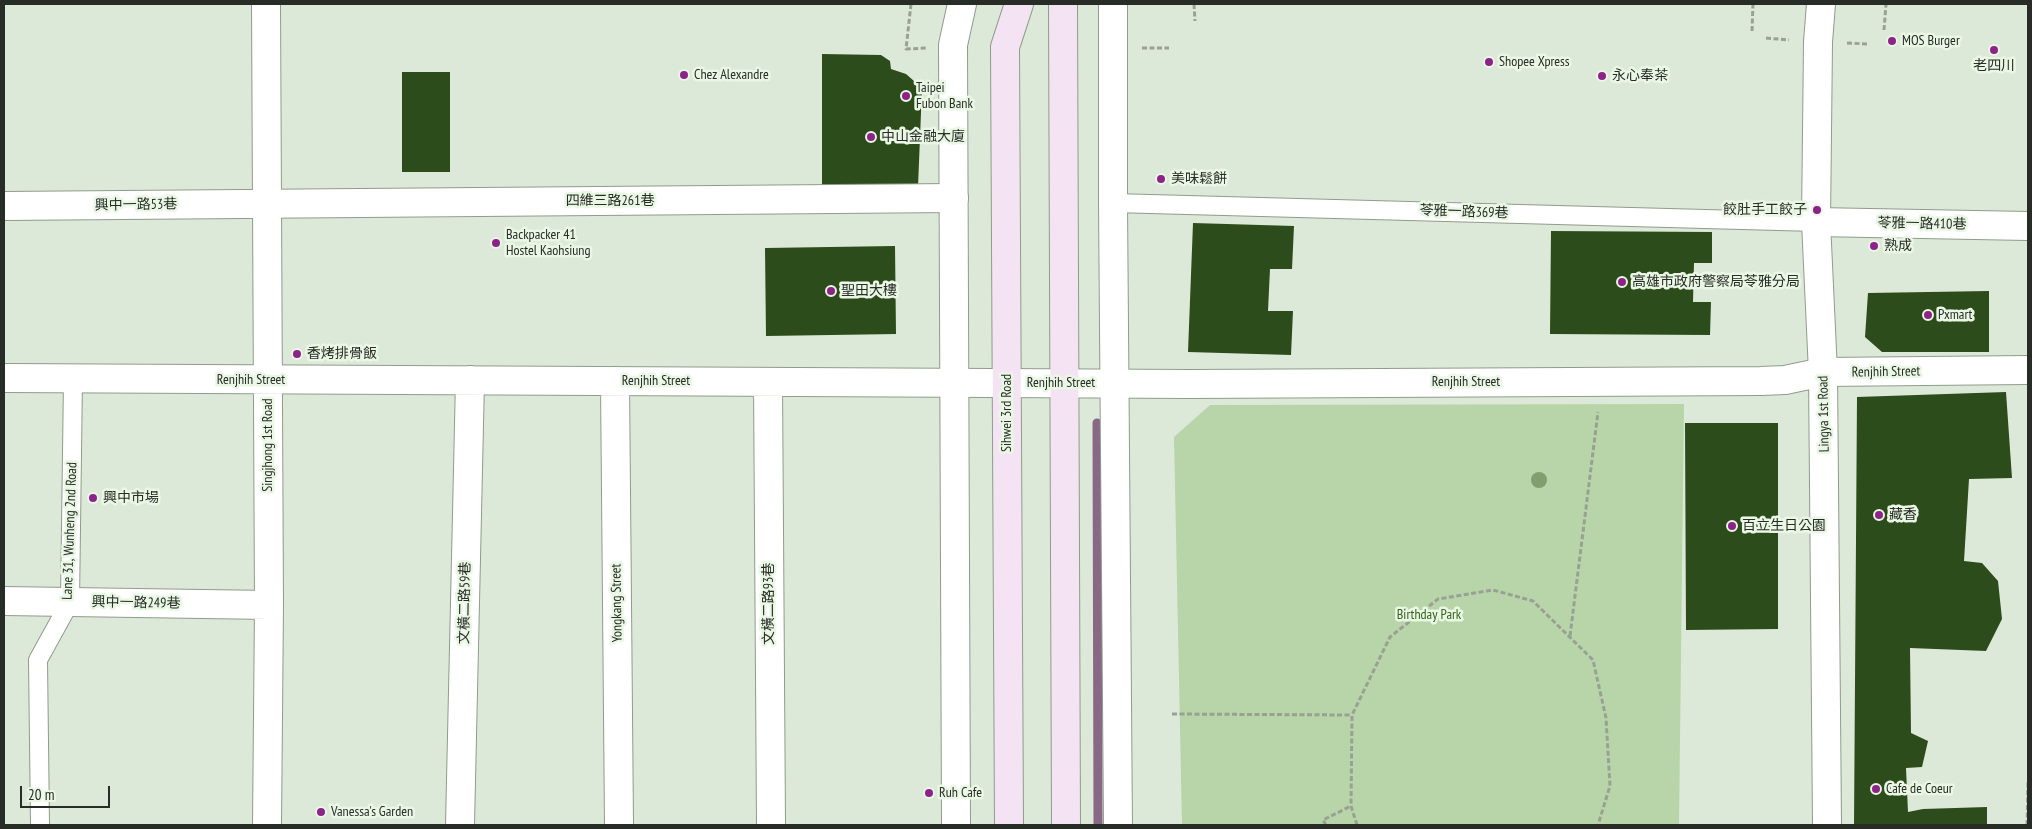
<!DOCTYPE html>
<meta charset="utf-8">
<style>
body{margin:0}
#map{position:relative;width:2032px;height:829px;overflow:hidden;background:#dde9d8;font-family:"PT Sans Narrow",sans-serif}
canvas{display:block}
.frame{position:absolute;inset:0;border:5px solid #282c26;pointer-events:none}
.scale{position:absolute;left:20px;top:786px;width:90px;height:22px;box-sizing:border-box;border:2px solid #282c26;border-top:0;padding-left:6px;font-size:15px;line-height:18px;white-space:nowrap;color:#282c26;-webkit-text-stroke:4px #eaf7e5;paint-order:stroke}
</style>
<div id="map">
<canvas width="2032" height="829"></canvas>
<div class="frame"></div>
<div class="scale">20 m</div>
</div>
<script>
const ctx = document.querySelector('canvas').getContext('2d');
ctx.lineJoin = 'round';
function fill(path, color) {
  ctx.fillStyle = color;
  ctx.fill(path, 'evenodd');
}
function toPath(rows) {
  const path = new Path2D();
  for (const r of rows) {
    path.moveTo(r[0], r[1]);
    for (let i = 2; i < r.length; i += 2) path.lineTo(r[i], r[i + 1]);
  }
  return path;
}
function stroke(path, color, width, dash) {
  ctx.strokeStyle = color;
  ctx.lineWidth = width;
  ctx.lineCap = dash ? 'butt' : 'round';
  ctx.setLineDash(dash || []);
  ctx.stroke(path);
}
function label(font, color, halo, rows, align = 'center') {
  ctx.font = font + ' "PT Sans Narrow","Noto Sans TC",sans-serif';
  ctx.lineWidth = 5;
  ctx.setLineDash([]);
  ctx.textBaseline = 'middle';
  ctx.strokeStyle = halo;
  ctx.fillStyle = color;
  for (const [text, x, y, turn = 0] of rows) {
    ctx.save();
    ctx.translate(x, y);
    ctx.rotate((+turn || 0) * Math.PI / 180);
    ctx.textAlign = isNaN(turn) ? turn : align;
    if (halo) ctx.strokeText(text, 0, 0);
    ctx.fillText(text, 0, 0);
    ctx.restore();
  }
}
const green = toPath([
 [1684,404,1679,825,1182,825,1174,437,1210,405]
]);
const stream = toPath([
 [1097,423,1098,825]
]);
const building = toPath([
 [822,54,881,55,890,61,891,69,906,74,922,88,918,187,822,188],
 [402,72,450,72,450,172,402,172],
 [1193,223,1294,226,1292,269,1270,269,1268,311,1293,311,1291,355,1188,352],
 [1551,231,1712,232,1712,263,1694,263,1693,302,1711,302,1710,335,1550,334],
 [895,246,896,334,766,336,765,248],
 [1989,291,1989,352,1882,352,1865,337,1868,293],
 [2006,392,2012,478,1969,479,1964,561,1982,563,1998,581,2002,619,1986,651,1910,648,1911,733,1928,741,1922,767,1906,768,1908,812,1923,809,1987,807,1987,825,1854,825,1857,397],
 [1685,423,1778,423,1778,629,1686,630]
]);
const path = toPath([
 [911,4,906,49,926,48],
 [1194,4,1195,21],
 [1884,30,1886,4],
 [1752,31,1753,4],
 [1766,38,1789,40],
 [1847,43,1867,44],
 [1142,48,1169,48],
 [1570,636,1598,412],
 [1172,714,1352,715],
 [1326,825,1323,820,1351,806],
 [1357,825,1351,806,1352,715,1390,637,1438,599,1493,590,1533,601,1593,660,1606,718,1610,786,1598,825],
 [2027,825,2028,782]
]);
const service = toPath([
 [1113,203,1816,222],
 [40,825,38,660,70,602,73,379]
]);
const minor = toPath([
 [266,4,269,605,267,825],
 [4,206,954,198],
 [1816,222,2028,226],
 [4,378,1191,384,1761,381,1785,380,1823,372,2028,370],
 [615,381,619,825],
 [768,382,771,825],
 [4,601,269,605],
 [460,825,470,380]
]);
const tertiary = toPath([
 [1113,4,1113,203,1118,825],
 [1821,4,1818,42,1816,222,1823,372,1827,825],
 [956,825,953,45,962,4]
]);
const secondary = toPath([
 [1063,4,1066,825],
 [1009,825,1005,47,1019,4]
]);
const trees = [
 [1539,480]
];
const markers = [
 [1892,41,5,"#8d2388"],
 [1994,50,5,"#8d2388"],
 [1489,62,5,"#8d2388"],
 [684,75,5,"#8d2388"],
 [1602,76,5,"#8d2388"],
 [906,96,5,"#8d2388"],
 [871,137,5,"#8d2388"],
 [1161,179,5,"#8d2388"],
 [1817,210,5,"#8d2388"],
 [496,243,5,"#8d2388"],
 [1874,246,5,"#8d2388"],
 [1622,282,5,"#8d2388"],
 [831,291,5,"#8d2388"],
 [1928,315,5,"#8d2388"],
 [297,354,5,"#8d2388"],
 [93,498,5,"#8d2388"],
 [1879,515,5,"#8d2388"],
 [1732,526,5,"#8d2388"],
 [1876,789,5,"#8d2388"],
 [929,793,5,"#8d2388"],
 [321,812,5,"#8d2388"]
];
const poiNames = [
 ["MOS Burger",1902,41],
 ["Shopee Xpress",1499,62],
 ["老四川",1994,66,"center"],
 ["Chez Alexandre",694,75],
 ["永心奉茶",1612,76],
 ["Taipei",916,88],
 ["Fubon Bank",916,104],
 ["中山金融大廈",881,137],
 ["美味鬆餅",1171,179],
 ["餃肚手工餃子",1807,210,"right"],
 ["Backpacker 41",506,235],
 ["Hostel Kaohsiung",506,251],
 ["熟成",1884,246],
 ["高雄市政府警察局苓雅分局",1632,282],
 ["聖田大樓",841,291],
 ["Pxmart",1938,315],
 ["香烤排骨飯",307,354],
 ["興中市場",103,498],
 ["藏香",1889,515],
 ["百立生日公園",1742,526],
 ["Cafe de Coeur",1886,789],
 ["Ruh Cafe",939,793],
 ["Vanessa's Garden",331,812]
];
const streetNames = [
 ["四維三路261巷",610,201],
 ["興中一路53巷",136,205,-1],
 ["苓雅一路369巷",1464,212,2],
 ["苓雅一路410巷",1922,224,1],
 ["Renjhih Street",1886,372,-1],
 ["Renjhih Street",251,380],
 ["Renjhih Street",656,381],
 ["Renjhih Street",1466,382],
 ["Renjhih Street",1061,383],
 ["Sihwei 3rd Road",1007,413,-90],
 ["Lingya 1st Road",1824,414,-91],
 ["Singjhong 1st Road",268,445,-90],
 ["Lane 31, Wunheng 2nd Road",70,531,-88],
 ["興中一路249巷",136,603,1],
 ["文橫二路59巷",465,603,-89],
 ["Yongkang Street",617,603,-91],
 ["文橫二路93巷",769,604,-90]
];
const parkNames = [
 ["Birthday Park",1429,615]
];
fill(green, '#b7d5a8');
stroke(stream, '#896885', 9);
fill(building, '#2d4c1b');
stroke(service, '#909c8b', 20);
stroke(minor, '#909c8b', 30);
stroke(tertiary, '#909c8b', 30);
stroke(secondary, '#909c8b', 30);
stroke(path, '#98a194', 3, [5, 2.5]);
stroke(service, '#fff', 18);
stroke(minor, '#fff', 28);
stroke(tertiary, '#fff', 28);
stroke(secondary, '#f4e4f3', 28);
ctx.fillStyle = '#819e6e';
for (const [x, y] of trees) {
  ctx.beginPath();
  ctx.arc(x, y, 8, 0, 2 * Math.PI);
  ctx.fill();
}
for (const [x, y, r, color] of markers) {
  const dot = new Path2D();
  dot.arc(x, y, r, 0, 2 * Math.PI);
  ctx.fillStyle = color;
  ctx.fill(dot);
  stroke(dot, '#eaf7e5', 2);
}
label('14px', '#282c26', '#eaf7e5', poiNames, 'left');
label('14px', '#282c26', '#eaf7e5', streetNames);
label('14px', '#356118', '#eaf7e5', parkNames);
</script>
